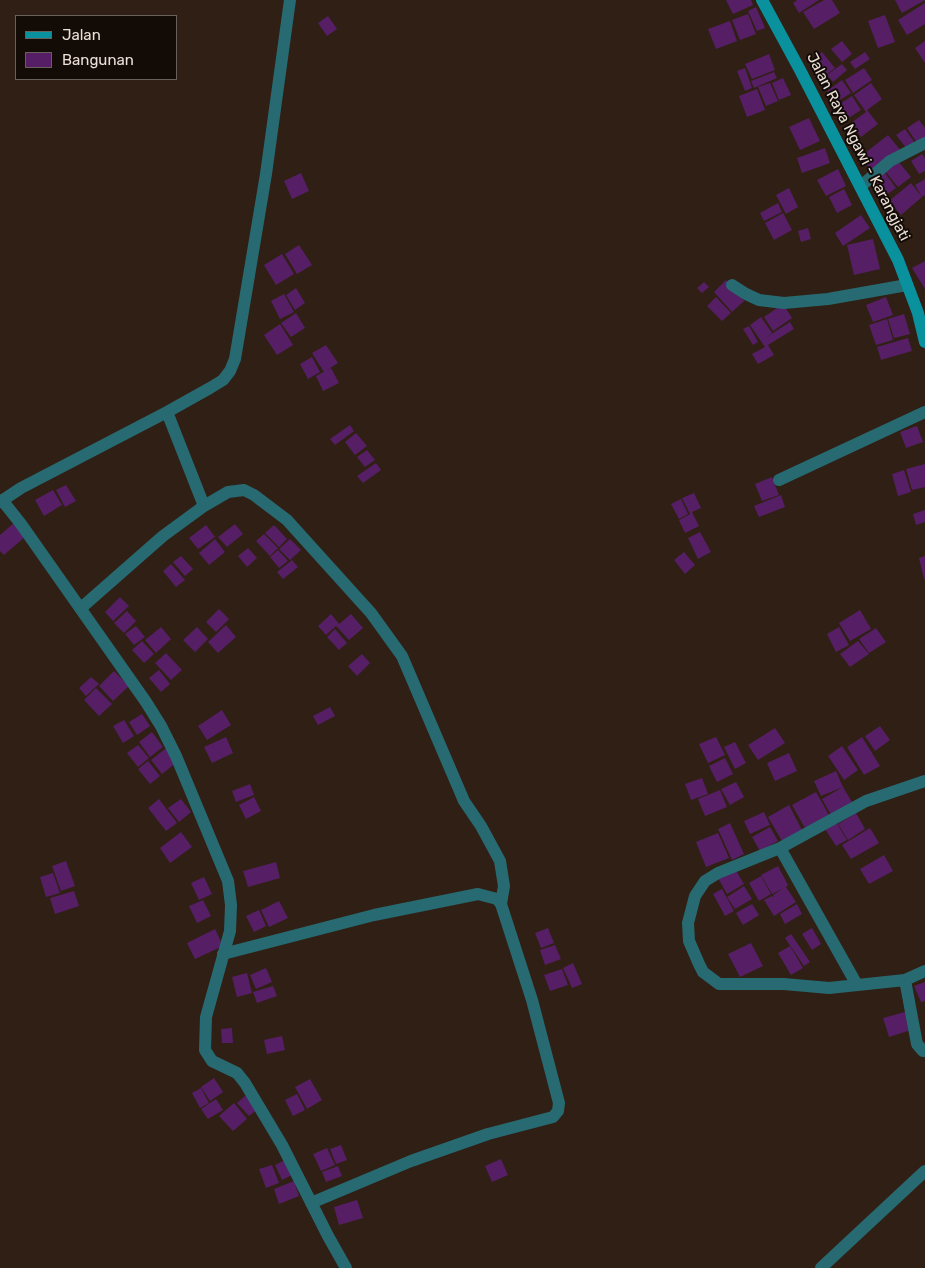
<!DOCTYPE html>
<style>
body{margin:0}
#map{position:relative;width:925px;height:1268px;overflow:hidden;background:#301f14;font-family:Rubik,sans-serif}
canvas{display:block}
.legend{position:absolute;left:15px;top:15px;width:162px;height:65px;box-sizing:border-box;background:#120b06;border:1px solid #69605a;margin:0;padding:6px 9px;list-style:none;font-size:15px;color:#ebdfd8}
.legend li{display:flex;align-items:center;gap:10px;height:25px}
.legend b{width:25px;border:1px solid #69605a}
</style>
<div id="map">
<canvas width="925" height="1268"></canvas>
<ul class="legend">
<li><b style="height:6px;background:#0a919e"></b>Jalan</li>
<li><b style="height:14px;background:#561f65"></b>Bangunan</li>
</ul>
</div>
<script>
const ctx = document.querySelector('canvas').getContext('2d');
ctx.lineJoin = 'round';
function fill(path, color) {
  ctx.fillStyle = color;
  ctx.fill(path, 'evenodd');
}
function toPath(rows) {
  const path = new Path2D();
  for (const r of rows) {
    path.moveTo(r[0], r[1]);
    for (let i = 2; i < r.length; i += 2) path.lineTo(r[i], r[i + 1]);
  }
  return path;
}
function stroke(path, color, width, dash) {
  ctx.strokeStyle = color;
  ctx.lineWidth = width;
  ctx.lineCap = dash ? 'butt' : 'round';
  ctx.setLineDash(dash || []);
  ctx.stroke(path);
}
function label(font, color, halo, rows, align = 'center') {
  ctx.font = font + ' Rubik,sans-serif';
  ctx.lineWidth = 4;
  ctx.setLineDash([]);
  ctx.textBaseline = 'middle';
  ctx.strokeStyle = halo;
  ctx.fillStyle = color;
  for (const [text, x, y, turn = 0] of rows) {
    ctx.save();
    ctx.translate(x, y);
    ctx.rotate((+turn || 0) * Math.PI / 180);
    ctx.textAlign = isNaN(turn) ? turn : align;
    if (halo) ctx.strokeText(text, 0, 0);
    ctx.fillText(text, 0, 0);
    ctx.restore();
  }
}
const building = toPath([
 [726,0,751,0,753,5,733,14],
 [797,0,819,0,799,13,793,3],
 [824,0,832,0,840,13,814,29,803,12],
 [895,0,925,0,902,13],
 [925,3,925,24,907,35,898,20],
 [756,7,765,28,757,31,748,11],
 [748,14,756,34,740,40,732,20],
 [885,15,895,42,878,48,868,21],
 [328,16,337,29,327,36,318,23],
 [730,21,737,41,716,49,708,29],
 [842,41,852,54,842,62,831,49],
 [925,41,925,63,915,48],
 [822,52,835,68,826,75,814,59],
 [865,52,870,59,855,69,850,62],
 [769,54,775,70,752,79,745,64],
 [842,64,847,70,833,82,827,75],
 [745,68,752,88,745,91,737,71],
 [864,68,872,80,853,93,845,80],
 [774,72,777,78,754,88,751,81],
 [783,78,791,95,779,100,772,83],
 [842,80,851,93,835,103,827,91],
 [770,83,778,101,766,106,758,87],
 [871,83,882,99,867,110,878,124,861,137,851,123,866,112,854,95],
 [757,89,765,110,747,117,739,96],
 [852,96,861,110,847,119,838,105],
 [809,118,820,141,800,150,789,127],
 [919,120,925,128,925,138,917,143,907,128],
 [905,129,915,143,907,149,896,135],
 [888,135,901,151,873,173,860,157],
 [825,148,830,163,802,173,797,158],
 [922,154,925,158,925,171,919,174,911,161],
 [898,161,911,177,898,187,885,171],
 [838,169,846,186,826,196,817,180],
 [883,170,896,188,882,198,869,180],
 [301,173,309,191,292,199,284,181],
 [925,179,925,195,922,197,915,185],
 [911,183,922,197,901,215,889,201],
 [789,188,798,207,786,214,776,195],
 [844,189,852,205,837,213,829,197],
 [778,203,782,212,764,221,760,213],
 [783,213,792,230,774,240,765,223],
 [861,215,870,228,843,246,835,233],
 [808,228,811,239,801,242,798,231],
 [873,239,880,269,854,275,847,245],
 [299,245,312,265,297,274,285,254],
 [282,254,294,274,276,285,264,265],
 [925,261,925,289,912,268],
 [726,280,744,301,732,312,714,292],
 [704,282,709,287,702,293,697,288],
 [296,288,305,303,295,310,286,295],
 [284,294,294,312,280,319,271,301],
 [716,297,731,313,722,321,707,306],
 [886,297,893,315,873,322,866,305],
 [783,304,792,318,773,331,764,317],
 [296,313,305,328,291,337,281,323],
 [904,314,910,334,894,338,888,319],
 [761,317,772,333,765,338,790,322,794,329,768,345,774,355,758,364,752,354,765,347,750,325],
 [887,319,893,340,876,345,869,325],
 [280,324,293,345,277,355,264,335],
 [749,326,758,342,753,345,743,329],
 [908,338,912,351,881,360,877,347],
 [326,345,338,363,324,372,312,353],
 [312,357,320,372,308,379,300,364],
 [331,368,339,383,323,391,316,376],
 [350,425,354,431,335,445,330,439],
 [917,426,923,442,906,448,900,432],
 [356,433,367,446,355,455,345,442],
 [367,450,375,460,365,467,357,457],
 [376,463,381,470,363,483,357,476],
 [925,464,925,487,912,490,906,469],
 [904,470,911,492,898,496,892,474],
 [772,477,779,495,762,501,755,484],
 [66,485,76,501,65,507,56,490],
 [53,490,62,505,44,516,35,500],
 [694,493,701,508,692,512,699,526,685,533,679,520,690,514,682,498],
 [781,495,785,507,759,517,754,506],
 [681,499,688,514,679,519,671,504],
 [925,510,925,522,916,525,913,514],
 [14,523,26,536,4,555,0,551,0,535],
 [235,524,243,534,227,547,218,537],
 [206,525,215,537,198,549,189,538],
 [274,525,287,539,279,547,265,533],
 [700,532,711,552,698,559,688,538],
 [264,534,278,548,270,556,256,541],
 [215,539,225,552,209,565,199,553],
 [290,539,301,550,290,560,279,549],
 [248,548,257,558,247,567,238,556],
 [278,550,288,561,279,568,270,557],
 [684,552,695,565,685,574,674,560],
 [181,556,193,569,185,576,173,562],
 [925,556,925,579,924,579,919,558],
 [292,560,298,567,283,579,277,572],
 [171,564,185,580,176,587,163,571],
 [120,597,129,606,113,621,105,612],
 [219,609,229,619,216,632,206,622],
 [860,610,871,629,850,641,839,623],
 [127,611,136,621,124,633,114,623],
 [331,614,339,624,351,614,363,628,349,640,336,626,326,635,318,626],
 [226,625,236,637,218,653,208,642],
 [136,626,145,637,134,645,125,634],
 [161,627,171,639,156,653,145,640],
 [197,627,208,639,195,652,183,640],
 [839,627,849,645,836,652,827,634],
 [876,628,886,642,869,653,859,639],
 [335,629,347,643,339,650,327,637],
 [142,641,154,654,144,663,132,650],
 [858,641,869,654,850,667,840,654],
 [166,653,182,670,171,680,155,663],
 [362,654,370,663,357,676,348,666],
 [159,670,170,684,161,692,149,678],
 [114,671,129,686,113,701,99,686],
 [91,677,99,684,86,696,79,688],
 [96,688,112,704,99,716,84,700],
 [330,707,335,716,318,725,313,716],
 [222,710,231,725,207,740,198,726],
 [142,714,150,726,137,735,129,722],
 [124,720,134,736,123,743,113,726],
 [880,726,890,740,875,751,865,736],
 [775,728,785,743,758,760,748,745],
 [152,732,163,747,150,757,139,742],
 [226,737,233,753,212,763,204,747],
 [716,737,725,755,708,763,699,744],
 [862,737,880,766,864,775,847,747],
 [735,742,746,763,735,769,724,747],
 [138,745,149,758,138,767,127,753],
 [842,746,858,770,844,780,828,756],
 [166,748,177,762,162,774,151,760],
 [789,753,797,771,775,781,767,763],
 [725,758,733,774,717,782,709,766],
 [148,761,160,776,150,784,138,769],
 [836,771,843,787,821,796,814,781],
 [702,778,708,794,691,800,685,784],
 [736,782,744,797,730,805,721,789],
 [250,784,254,795,236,802,232,791],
 [843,787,852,802,831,815,822,799],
 [720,790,727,807,705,816,698,799],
 [816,792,829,815,805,828,792,805],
 [254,797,261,811,246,819,239,805],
 [159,799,177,823,166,831,148,808],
 [181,799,191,812,179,822,168,808],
 [789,805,802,830,782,841,768,817],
 [764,812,770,825,750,834,744,821],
 [856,813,865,829,848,840,838,824],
 [836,822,847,840,836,846,825,829],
 [730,823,744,854,732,860,718,829],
 [770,827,778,841,760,851,752,837],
 [870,828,879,843,851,859,842,845],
 [181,832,192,847,170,863,160,848],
 [718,833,729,858,706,867,696,842],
 [884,855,893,871,869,884,860,869],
 [66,861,75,886,61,891,52,866],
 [276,862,280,878,248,887,243,871],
 [778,866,788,885,786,887,796,902,774,916,764,900,772,896,774,897,773,895,784,888,772,894,761,875],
 [735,869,744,884,727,894,718,878],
 [53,873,60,893,46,897,40,877],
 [761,876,771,894,759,901,749,883],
 [204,877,212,894,199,900,191,883],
 [744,886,752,899,735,909,727,897],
 [722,889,734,911,725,916,713,894],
 [74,891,79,906,55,914,50,898],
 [203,900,211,916,197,923,189,906],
 [279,901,288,918,269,927,261,910],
 [752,904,759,915,743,925,736,913],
 [797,904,802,914,785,924,780,914],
 [259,910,266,926,254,932,246,916],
 [548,928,554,943,541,948,535,933],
 [812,928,821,944,812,950,802,934],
 [215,929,223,946,195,959,187,943],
 [791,934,810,962,804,966,785,938],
 [751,943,763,966,740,977,728,954],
 [555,945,561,959,545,965,540,950],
 [790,946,803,968,791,975,778,953],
 [573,963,582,984,572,988,563,968],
 [266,968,272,982,256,989,250,975],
 [562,969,568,985,550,991,544,975],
 [247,973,252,993,237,997,232,977],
 [925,982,925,1001,921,1002,914,986],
 [273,986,277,996,257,1003,253,992],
 [905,1012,911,1030,889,1037,883,1018],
 [232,1028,233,1043,222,1043,221,1029],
 [282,1036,285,1050,267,1054,264,1040],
 [214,1078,223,1092,210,1101,201,1087],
 [310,1079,322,1100,307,1109,295,1087],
 [201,1088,209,1103,200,1108,192,1093],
 [297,1094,305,1110,293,1116,285,1100],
 [246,1095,258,1109,249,1116,237,1103],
 [216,1099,223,1110,208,1119,201,1109],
 [234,1103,247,1119,233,1131,219,1116],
 [341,1145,347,1160,336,1164,330,1149],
 [327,1148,335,1165,321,1171,313,1154],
 [287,1159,294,1174,282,1180,275,1165],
 [501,1159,508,1175,492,1182,485,1166],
 [272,1165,279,1183,266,1188,259,1169],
 [338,1166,342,1176,326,1182,322,1172],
 [294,1181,299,1196,279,1204,274,1189],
 [357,1200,363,1218,339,1225,334,1207]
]);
const minor = toPath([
 [861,186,890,161,925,143],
 [732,285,746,294,759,300,784,303,828,299,907,285],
 [167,412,204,506],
 [779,480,925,412],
 [2,500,21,524,146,702,161,726,176,756,228,881,231,905,230,931,206,1017,205,1050,212,1061,237,1073,245,1083,282,1145,328,1236,346,1268],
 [0,502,21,488,167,412,210,388,223,380,230,371,235,359,266,174,290,0],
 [81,608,163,536,204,506,228,492,244,490,254,495,287,520,371,613,402,656,464,801,481,826,500,861,504,886,501,904],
 [925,781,866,801,780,848,718,873,705,881,695,896,688,923,689,941,699,964,703,972,719,984,784,984,829,988,905,980,925,971],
 [780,848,857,985],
 [223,954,374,915,478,894,497,899,501,904,532,1000,559,1103,558,1111,553,1117,488,1134,411,1161,311,1203],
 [905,980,917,1044,923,1051,925,1051],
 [821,1268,925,1171]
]);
const secondary = toPath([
 [762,0,800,70,898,260,918,313,925,342]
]);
const streetNames = [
 ["Jalan Raya Ngawi - Karangjati",858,147,63]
];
fill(building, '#561f65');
stroke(minor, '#276a71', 12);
stroke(secondary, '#0a919e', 12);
label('15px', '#ebdfd8', '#120b06', streetNames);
</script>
